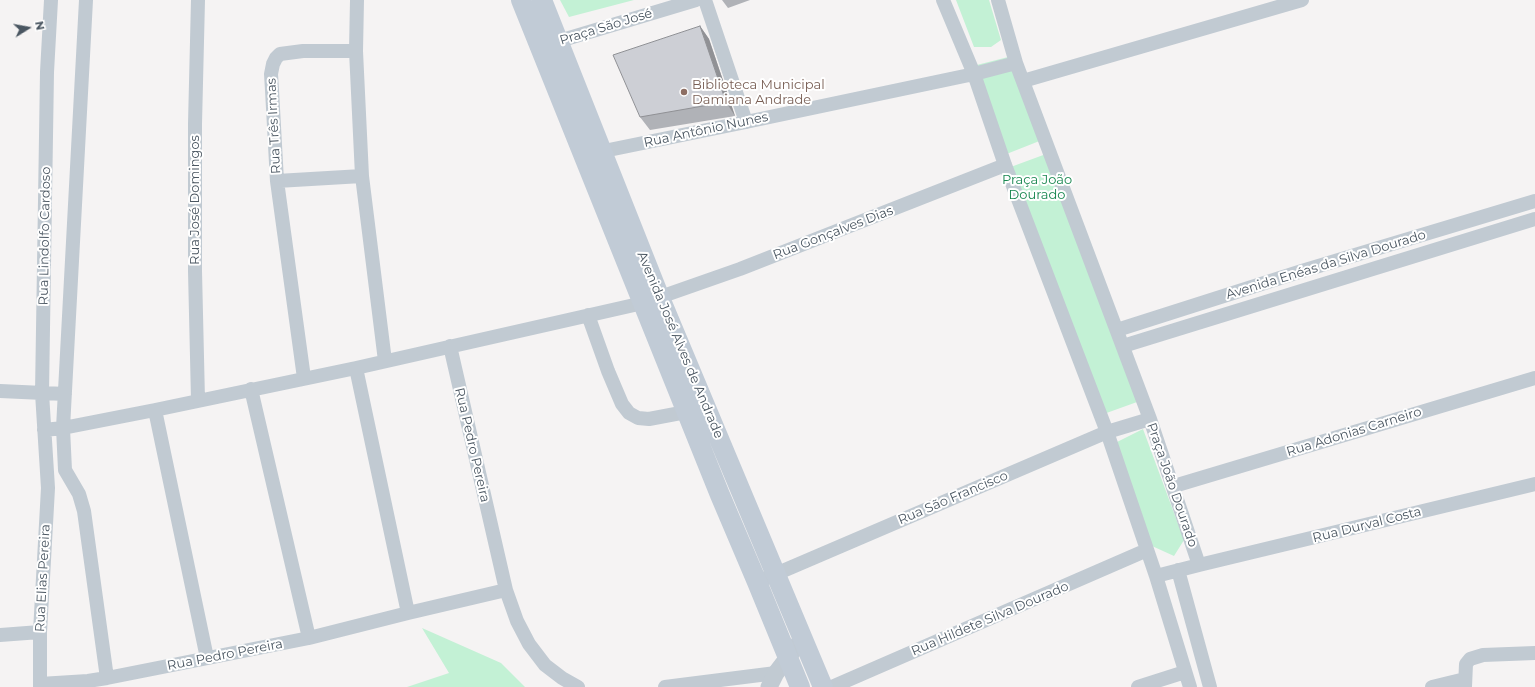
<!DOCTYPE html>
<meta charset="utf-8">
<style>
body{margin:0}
#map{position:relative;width:1535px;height:687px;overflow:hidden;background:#f5f3f3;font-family:Montserrat,sans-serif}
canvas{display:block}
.north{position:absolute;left:8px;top:8px;width:40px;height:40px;-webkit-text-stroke:3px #fff;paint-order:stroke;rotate:79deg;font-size:11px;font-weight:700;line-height:16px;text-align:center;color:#4a5661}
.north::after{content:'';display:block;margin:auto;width:14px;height:18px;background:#4a5661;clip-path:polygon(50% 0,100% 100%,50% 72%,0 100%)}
</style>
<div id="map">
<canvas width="1535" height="687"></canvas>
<div class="north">N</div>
</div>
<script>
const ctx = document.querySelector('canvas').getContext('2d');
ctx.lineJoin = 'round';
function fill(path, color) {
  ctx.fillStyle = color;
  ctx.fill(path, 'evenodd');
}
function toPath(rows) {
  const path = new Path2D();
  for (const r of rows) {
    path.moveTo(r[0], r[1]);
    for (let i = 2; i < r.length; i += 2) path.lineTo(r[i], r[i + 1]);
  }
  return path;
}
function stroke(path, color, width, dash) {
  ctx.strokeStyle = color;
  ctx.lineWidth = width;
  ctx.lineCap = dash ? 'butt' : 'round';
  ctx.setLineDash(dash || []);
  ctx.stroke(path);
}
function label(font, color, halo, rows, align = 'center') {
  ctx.font = font + ' Montserrat,sans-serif';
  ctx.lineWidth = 4;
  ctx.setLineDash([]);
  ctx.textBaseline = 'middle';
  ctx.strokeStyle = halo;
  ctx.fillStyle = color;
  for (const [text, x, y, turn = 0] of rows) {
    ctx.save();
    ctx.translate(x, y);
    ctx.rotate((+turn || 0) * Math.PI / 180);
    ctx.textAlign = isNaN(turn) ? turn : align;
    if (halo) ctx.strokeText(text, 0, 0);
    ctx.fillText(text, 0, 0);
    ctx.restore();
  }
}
const green = toPath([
 [560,0,634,0,569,17],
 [956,0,989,0,1001,40,991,47,974,47],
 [1012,56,1042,140,1004,155,969,67],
 [1046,154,1137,402,1101,415,1008,168],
 [1143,429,1184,540,1174,556,1152,546,1113,444],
 [422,628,501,663,525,687,407,687,449,673]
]);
const minor = toPath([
 [86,0,63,428,65,470,79,494,84,511,107,678],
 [198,0,195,124,195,271,198,400],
 [357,0,356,51,362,176,385,361],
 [705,0,746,122],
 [943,0,974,74,1005,165,1107,432,1156,576,1190,687],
 [998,0,1016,63,1150,419,1199,565,1156,576],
 [549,44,696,0],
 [356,51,303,51,280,54,276,58,273,64,271,74,272,90,277,181,362,176],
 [1023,81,1302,0],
 [594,153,746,122,974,74,1016,63],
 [277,181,304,378],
 [588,315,608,371,622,404,629,413,638,418,649,419,686,412],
 [1117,330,1302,271,1535,201],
 [450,346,506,590,517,621,529,644,545,665,562,678,578,687],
 [1123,346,1535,219],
 [356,368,408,613],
 [251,389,309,638],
 [0,391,65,394],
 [155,410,207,658],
 [44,430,63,428,155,410,356,368,643,303,740,269,1005,165],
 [1174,486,1535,378],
 [1199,565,1535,484],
 [1178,570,1210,687],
 [757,582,1107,432,1150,419],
 [0,635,40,632],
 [40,684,88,681,107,678,309,638,408,613,506,590],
 [40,687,40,632,48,488,42,393,47,72,51,0],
 [665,687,776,673],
 [832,687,1147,550],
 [1138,687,1185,672],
 [1432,687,1465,679],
 [1465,687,1466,664,1470,659,1483,655,1535,653]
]);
const tertiary = toPath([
 [769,687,776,673,802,639]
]);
const secondary = toPath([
 [521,0,720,495,757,582,800,687],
 [542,0,660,298,823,687]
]);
const wall = toPath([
 [722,0,750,0,728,8],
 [700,26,709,39,735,116,650,130,640,117]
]);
const shadedWall = toPath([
 [700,26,709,39,735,116,726,102]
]);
const building = toPath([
 [700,26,726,102,640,117,613,55,700,26]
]);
const markers = [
 [684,92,4,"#8d6e63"]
];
const streetNames = [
 ["Praça São José",606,27,-17],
 ["Rua Três Irmas",274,126,-93],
 ["Rua Antônio Nunes",706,130,-12],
 ["Rua José Domingos",195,200,-90],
 ["Rua Gonçalves Dias",833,233,-21],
 ["Rua Lindolfo Cardoso",45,236,-89],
 ["Avenida Enéas da Silva Dourado",1326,265,-17],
 ["Avenida José Alves de Andrade",680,345,67],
 ["Rua Adonias Carneiro",1354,432,-17],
 ["Rua Pedro Pereira",472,445,77],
 ["Praça João Dourado",1172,485,71],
 ["Rua São Francisco",953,498,-23],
 ["Rua Durval Costa",1367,525,-14],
 ["Rua Elias Pereira",43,578,-87],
 ["Rua Hildete Silva Dourado",990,619,-23],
 ["Rua Pedro Pereira",225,655,-11]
];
const educationNames = [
 ["Biblioteca Municipal",692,85],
 ["Damiana Andrade",692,100]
];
const parkNames = [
 ["Praça João",1037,180],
 ["Dourado",1037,195]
];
fill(green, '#c3f1d5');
stroke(minor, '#c1cad2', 14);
stroke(tertiary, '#c1cad2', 17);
stroke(secondary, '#c1cbd6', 20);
fill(wall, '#b0b2b7');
fill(shadedWall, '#909195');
fill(building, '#cdcfd5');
stroke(building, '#909195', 1);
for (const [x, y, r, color] of markers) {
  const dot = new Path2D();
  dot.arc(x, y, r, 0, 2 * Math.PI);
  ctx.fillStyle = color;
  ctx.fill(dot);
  stroke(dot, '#fff', 1.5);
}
label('13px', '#4a5661', '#fff', streetNames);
label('13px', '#785e54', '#fff', educationNames, 'left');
label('13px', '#17864f', '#fff', parkNames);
</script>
